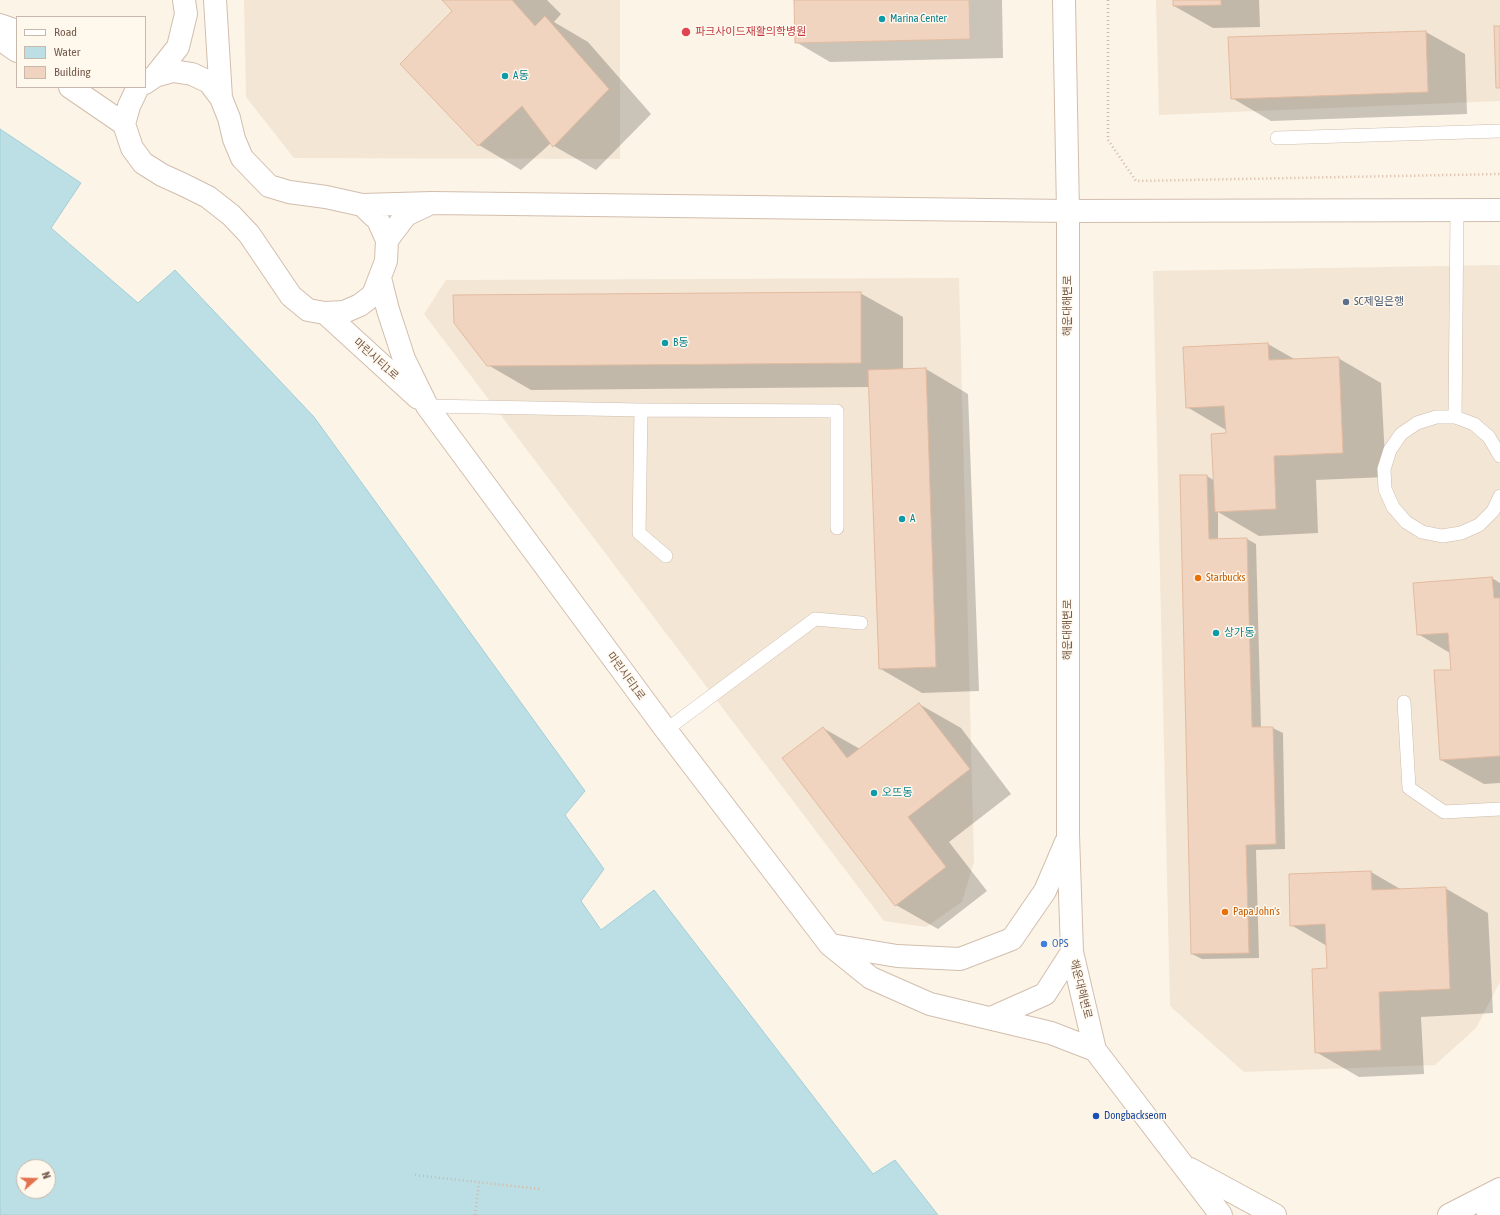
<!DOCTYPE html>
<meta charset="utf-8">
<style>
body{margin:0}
#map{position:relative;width:1500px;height:1215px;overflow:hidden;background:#fcf4e7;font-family:"Asap Condensed",sans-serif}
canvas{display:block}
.legend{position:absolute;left:16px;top:16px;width:130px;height:72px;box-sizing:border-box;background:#fff8ed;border:1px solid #c8b9ad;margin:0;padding:5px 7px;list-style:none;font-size:12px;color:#755b4c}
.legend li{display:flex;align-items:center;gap:8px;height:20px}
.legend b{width:20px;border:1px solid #c8b9ad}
.north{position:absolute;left:16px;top:1159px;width:40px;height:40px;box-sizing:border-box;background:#fff8ed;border:1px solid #c8b9ad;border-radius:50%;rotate:70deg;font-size:11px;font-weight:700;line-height:16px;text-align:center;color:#755b4c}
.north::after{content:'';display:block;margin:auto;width:14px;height:18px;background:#e3734f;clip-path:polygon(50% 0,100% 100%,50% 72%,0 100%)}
</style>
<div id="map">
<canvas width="1500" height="1215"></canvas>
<ul class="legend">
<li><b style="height:5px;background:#fff"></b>Road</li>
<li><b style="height:11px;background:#bbdfe5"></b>Water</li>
<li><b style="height:11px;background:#f1d4bf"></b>Building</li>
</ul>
<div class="north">N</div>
</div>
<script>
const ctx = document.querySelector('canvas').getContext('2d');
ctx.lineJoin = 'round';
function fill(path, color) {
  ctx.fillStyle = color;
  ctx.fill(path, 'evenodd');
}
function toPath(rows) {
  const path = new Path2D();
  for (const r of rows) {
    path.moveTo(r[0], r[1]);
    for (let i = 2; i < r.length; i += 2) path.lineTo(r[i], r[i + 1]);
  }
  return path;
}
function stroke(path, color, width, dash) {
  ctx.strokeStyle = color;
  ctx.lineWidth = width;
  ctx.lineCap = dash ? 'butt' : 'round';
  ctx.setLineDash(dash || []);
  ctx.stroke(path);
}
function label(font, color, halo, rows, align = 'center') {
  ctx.font = font + ' "Asap Condensed","Noto Sans KR",sans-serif';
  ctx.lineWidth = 3;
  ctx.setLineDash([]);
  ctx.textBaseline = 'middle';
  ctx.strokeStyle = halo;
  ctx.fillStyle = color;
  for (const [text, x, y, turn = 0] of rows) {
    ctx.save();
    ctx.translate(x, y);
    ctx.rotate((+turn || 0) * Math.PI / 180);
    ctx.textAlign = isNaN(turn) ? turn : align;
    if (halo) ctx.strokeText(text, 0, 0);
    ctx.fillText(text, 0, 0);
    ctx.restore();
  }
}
const residential = toPath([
 [244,0,620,0,620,159,294,158,246,97],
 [1156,0,1500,0,1500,101,1159,115],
 [1500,265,1500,982,1476,1028,1435,1065,1244,1072,1170,1006,1153,271],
 [959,278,974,862,962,902,926,927,884,921,424,314,446,280]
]);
const water = toPath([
 [0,129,81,183,51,228,138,303,175,270,314,417,585,791,565,815,604,869,581,901,601,930,654,890,873,1174,895,1160,938,1215,0,1215,0,129],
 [24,1167,48,1167,48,1191,24,1191,24,1167]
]);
const shadow = toPath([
 [444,0,547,0,561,14,554,22,588,42,651,114,596,170,554,146,551,143,521,170,479,145,453,11],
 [795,0,1002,0,1003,58,830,62,796,42],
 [1174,0,1259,0,1260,27,1213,28,1174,6],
 [1426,32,1465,54,1467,114,1271,121,1232,98],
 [860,293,903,317,903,370,926,369,968,394,979,691,922,693,879,668,870,387,531,390,488,365],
 [1268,344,1296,360,1338,358,1381,383,1386,477,1316,480,1318,533,1259,536,1218,512,1218,539,1247,539,1256,544,1261,728,1273,728,1283,733,1285,849,1256,850,1259,958,1202,959,1192,954,1181,476,1207,476,1215,481,1227,434,1226,430,1187,407,1184,348],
 [1492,578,1500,583,1500,783,1484,784,1441,760,1452,671,1450,653,1418,634],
 [919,704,961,728,1011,794,949,842,987,891,938,929,896,905,823,728,860,749],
 [1371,872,1402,890,1445,888,1488,913,1493,1013,1421,1017,1424,1074,1359,1077,1316,1052,1328,969,1327,946,1291,925,1290,875]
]);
const building = toPath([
 [442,0,512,0,535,26,545,16,609,89,553,147,522,106,478,146,400,64,452,11,442,0],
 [794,0,969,0,970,39,795,43,794,0],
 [1173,0,1221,0,1221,5,1173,6,1173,0],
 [1494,26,1500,26,1500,88,1496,88,1494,26],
 [1426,31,1428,92,1231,99,1228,37,1426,31],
 [861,292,861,363,487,366,454,323,453,295,861,292],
 [1268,343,1269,360,1339,357,1343,453,1274,456,1276,509,1215,512,1211,434,1226,433,1224,406,1186,408,1183,347,1268,343],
 [926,368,936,667,879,669,868,370,926,368],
 [1180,475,1207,475,1209,539,1247,538,1252,727,1273,727,1276,844,1246,845,1249,953,1191,954,1180,475],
 [1492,577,1494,598,1500,598,1500,756,1440,760,1434,670,1451,670,1448,633,1417,635,1413,583,1492,577],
 [919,703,970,769,908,817,946,867,895,906,782,758,823,727,847,758,919,703],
 [1371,871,1372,890,1446,887,1450,989,1379,992,1381,1050,1315,1053,1312,969,1327,968,1325,924,1290,926,1289,874,1371,871]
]);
const path = toPath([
 [1108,0,1108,140,1136,181,1500,174],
 [415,1175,540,1189],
 [475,1215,479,1183]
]);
const lane = toPath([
 [1277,138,1500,131],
 [427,406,641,410,837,411,837,528],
 [641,410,639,533,666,556],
 [1455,417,1457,210],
 [1500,456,1489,437,1474,424,1455,417,1436,417,1417,423,1401,434,1390,450,1384,469,1385,489,1393,507,1406,522,1422,532,1442,536,1461,533,1479,525,1493,511,1500,496],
 [1404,702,1409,788,1444,812,1500,809],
 [666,730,815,619,861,623]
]);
const secondary = toPath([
 [215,0,221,98],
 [1064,0,1068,211,1068,835,1072,952,1095,1050,1221,1215],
 [0,25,17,31],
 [0,39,17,51],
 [155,76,178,47,186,14,184,0],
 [70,87,124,124],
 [138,87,129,106,124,124,132,148,143,163,162,175,184,185,208,197,231,215,249,234,291,296,308,310,325,313,344,312,360,305,373,295,386,261,387,240,378,220,362,205,326,197,289,192,269,186,242,158,234,139,229,118,221,98,209,82,192,74,173,71,155,76,145,83],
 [362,205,432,203,1068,211,1500,210],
 [387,240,406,215,427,205],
 [380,278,388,310,404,359,427,406,666,730,830,945,871,978,930,1004,1051,1033,1095,1050],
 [325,313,418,398],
 [831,945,897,956,960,959,1012,939,1045,891,1066,842],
 [991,1018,1045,994,1072,952],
 [1190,1169,1275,1215],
 [1449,1215,1500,1189],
 [1488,1215,1500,1198]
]);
const markers = [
 [882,19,4,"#0f9aa8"],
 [686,32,5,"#e0444e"],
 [505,76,4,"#0f9aa8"],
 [1346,302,4,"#5c6f8a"],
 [665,343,4,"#0f9aa8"],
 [902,519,4,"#0f9aa8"],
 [1198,578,4,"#e8710a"],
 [1216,633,4,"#0f9aa8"],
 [874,793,4,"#0f9aa8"],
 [1225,912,4,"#e8710a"],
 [1044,944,4,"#3f7fe0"],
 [1096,1116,4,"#1a4fb4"]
];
const cultureNames = [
 ["Marina Center",890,19],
 ["A동",513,76],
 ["B동",673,343],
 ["A",910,519],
 ["상가동",1224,633],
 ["오뜨동",882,793]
];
const healthNames = [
 ["파크사이드재활의학병원",695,32]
];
const serviceNames = [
 ["SC제일은행",1354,302]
];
const streetNames = [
 ["해운대해변로",1068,306,-90],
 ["마린시티1로",376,359,42],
 ["해운대해변로",1068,630,-90],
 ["마린시티1로",626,676,54],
 ["해운대해변로",1081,989,76]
];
const foodNames = [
 ["Starbucks",1206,578],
 ["Papa John's",1233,912]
];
const shopNames = [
 ["OPS",1052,944]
];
const transitNames = [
 ["Dongbackseom",1104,1116]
];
fill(residential, '#f3e6d5');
fill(water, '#bbdfe5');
stroke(water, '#a2ced7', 1);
fill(shadow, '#0003');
fill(building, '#f1d4bf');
stroke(building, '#e3bba0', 1);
stroke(lane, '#cebcad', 14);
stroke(secondary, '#d2bead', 24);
stroke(path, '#d6b7a2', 2.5, [1, 3]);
stroke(lane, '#fff', 13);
stroke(secondary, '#fff', 22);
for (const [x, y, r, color] of markers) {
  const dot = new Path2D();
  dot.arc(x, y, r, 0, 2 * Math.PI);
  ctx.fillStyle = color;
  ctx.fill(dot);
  stroke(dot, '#fff8ed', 1.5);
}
label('11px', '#0d838f', '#fff8ed', cultureNames, 'left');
label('11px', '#be3a42', '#fff8ed', healthNames, 'left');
label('11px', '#4e5e75', '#fff8ed', serviceNames, 'left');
label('11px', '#755b4c', '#fff8ed', streetNames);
label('11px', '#c56008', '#fff8ed', foodNames, 'left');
label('11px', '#366cbe', '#fff8ed', shopNames, 'left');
label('11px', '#164399', '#fff8ed', transitNames, 'left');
</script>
